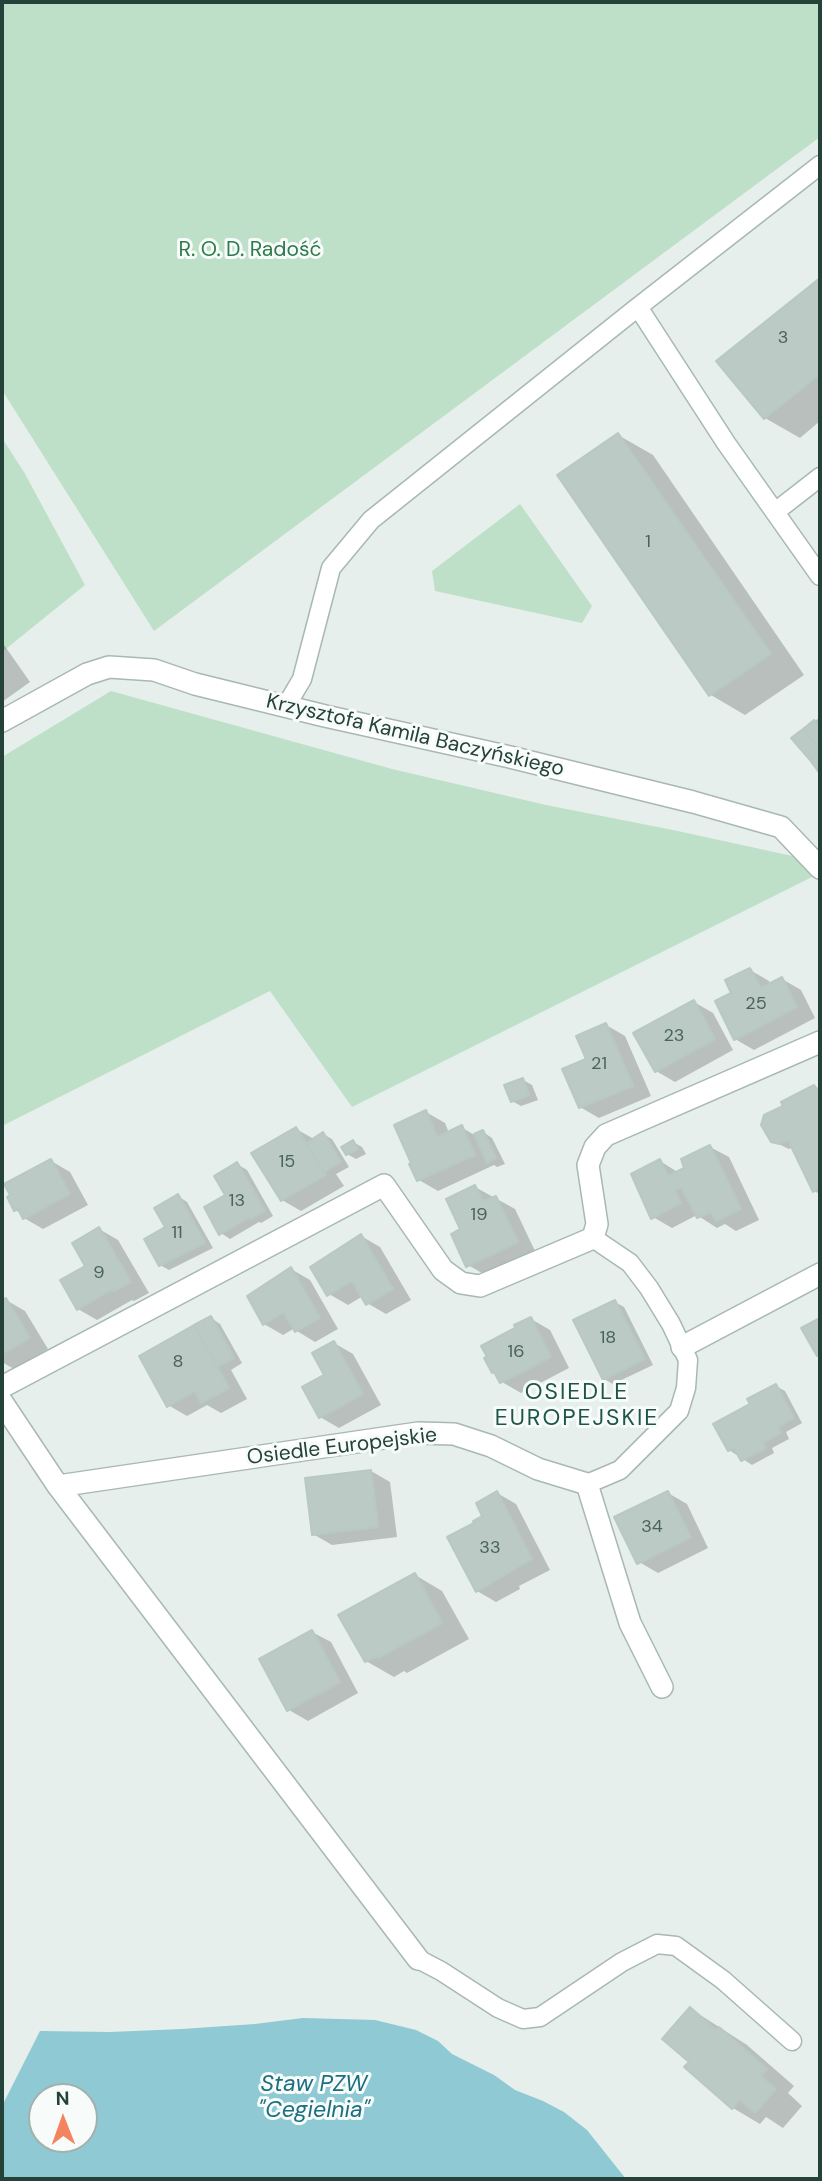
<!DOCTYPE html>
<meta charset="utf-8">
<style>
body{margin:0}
#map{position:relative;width:822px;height:2181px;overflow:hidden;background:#e6efeb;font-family:"DM Sans",sans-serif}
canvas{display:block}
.frame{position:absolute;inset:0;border:4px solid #24423a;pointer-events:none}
.north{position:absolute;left:28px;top:2083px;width:70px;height:70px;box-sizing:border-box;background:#f7fbf9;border:2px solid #a3b1ad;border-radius:50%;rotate:359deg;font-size:19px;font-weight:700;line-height:28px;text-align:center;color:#24423a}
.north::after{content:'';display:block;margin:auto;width:24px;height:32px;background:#f4845f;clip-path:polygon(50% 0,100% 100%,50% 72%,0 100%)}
</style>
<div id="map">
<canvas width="822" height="2181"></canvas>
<div class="frame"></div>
<div class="north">N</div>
</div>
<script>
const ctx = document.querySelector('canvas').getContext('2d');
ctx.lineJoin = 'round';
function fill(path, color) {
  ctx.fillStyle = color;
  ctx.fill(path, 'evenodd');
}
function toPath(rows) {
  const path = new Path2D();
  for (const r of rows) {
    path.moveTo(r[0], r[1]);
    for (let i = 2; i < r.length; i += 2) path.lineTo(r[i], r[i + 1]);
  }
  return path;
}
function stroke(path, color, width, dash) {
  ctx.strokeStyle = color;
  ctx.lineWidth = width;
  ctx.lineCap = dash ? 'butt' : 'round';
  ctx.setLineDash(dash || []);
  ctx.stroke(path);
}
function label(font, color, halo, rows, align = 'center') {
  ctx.font = font + ' "DM Sans",sans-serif';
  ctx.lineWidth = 6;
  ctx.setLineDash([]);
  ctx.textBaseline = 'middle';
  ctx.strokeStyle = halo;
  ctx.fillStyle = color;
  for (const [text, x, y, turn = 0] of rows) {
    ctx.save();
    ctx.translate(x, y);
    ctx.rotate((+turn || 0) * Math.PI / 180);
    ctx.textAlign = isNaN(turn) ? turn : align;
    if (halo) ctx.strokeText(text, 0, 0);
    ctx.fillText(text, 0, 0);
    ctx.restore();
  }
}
const green = toPath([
 [2,2,820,2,820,137,154,631,2,390],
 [2,438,24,472,85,585,2,652],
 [520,504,592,606,582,623,435,591,432,571],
 [111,691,392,769,546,805,673,830,820,862,820,873,352,1107,270,991,2,1126,2,757]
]);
const water = toPath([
 [303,2018,375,2020,416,2030,438,2041,452,2054,494,2075,515,2090,543,2101,564,2112,587,2130,626,2179,2,2179,2,2106,40,2031,110,2032,182,2029,255,2024],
 [42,2097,84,2097,84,2139,42,2139]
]);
const shadow = toPath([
 [820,279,820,421,800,438,765,418,719,361],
 [618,435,653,455,804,675,745,715,711,695,559,476],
 [2,642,30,682,2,702],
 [820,717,820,771,794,738],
 [750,970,769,981,771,985,782,979,801,990,815,1018,754,1050,735,1039,733,994],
 [694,1002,713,1013,733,1050,675,1082,656,1071],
 [606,1025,625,1036,651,1096,599,1118,580,1107],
 [523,1080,532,1085,538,1100,521,1106,512,1101],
 [814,1087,820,1090,820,1194,814,1191,793,1147,789,1149,772,1141,786,1107],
 [426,1112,445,1123,449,1133,461,1127,476,1136,483,1132,492,1138,505,1164,497,1167,494,1165,438,1191,419,1180],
 [296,1129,314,1139,323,1134,332,1139,349,1167,336,1174,344,1186,301,1211,282,1200],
 [353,1142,362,1147,366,1154,356,1159,347,1154],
 [710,1147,729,1157,759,1220,736,1231,725,1224,717,1228,697,1215,672,1228,653,1217,660,1161,679,1173],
 [51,1161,70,1172,88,1205,43,1229,24,1218,22,1214,15,1210],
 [237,1164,247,1170,273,1216,261,1223,259,1222,230,1239,221,1233,228,1196],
 [475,1187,515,1209,536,1253,487,1276,468,1265,462,1230],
 [178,1196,187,1202,213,1248,169,1270,160,1265,167,1228],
 [99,1229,118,1240,149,1293,134,1301,132,1300,97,1320,78,1309,88,1266],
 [361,1236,380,1247,411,1300,386,1314,367,1303,363,1296,348,1305,329,1294],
 [291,1269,310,1280,338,1329,315,1342,297,1331,295,1328,283,1335,264,1324],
 [6,1300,25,1311,48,1349,14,1369,2,1362,2,1302],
 [615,1302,624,1307,653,1365,613,1384,604,1379],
 [211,1318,220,1324,242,1363,231,1370,247,1399,221,1413,207,1405,187,1416,168,1405],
 [531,1319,550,1330,569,1368,521,1393,502,1382,498,1375,493,1372,518,1329],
 [334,1343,353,1354,381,1405,339,1428,320,1417,326,1375],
 [776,1386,785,1391,802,1423,786,1432,789,1439,772,1448,774,1453,752,1465,729,1450],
 [371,1471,390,1482,397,1537,332,1545,313,1534],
 [497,1493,516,1504,550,1570,519,1586,520,1589,496,1602,477,1591,485,1516],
 [668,1493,687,1504,708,1548,658,1573,639,1562],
 [415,1575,442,1591,469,1639,407,1673,404,1671,394,1677,366,1661],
 [312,1632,331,1642,358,1693,308,1721,289,1710],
 [691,2009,747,2045,794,2086,788,2093,802,2106,783,2128,766,2117,760,2124,733,2108,691,2061]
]);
const building = toPath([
 [820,278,820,374,764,419,716,361,820,278],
 [618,433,771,654,709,696,557,475,618,433],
 [814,720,820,727,820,750,803,729,814,720],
 [803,729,820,750,810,760,791,738,803,729],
 [820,751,820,774,810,760,820,751],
 [750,968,761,988,782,977,797,1007,734,1040,715,1001,731,993,725,980,750,968],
 [694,1000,715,1039,655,1072,633,1033,694,1000],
 [606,1023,633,1086,579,1108,562,1069,586,1059,576,1036,606,1023],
 [523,1078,529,1095,511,1102,504,1085,523,1078],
 [814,1085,817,1089,820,1088,820,1188,813,1192,788,1140,779,1144,771,1142,761,1125,764,1115,783,1106,781,1102,814,1085],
 [426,1110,437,1137,462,1125,475,1155,417,1181,409,1164,411,1163,394,1125,426,1110],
 [296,1127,326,1175,281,1201,251,1153,296,1127],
 [483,1130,496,1158,487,1163,474,1134,483,1130],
 [323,1132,341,1162,324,1172,306,1143,323,1132],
 [353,1140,358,1149,346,1155,341,1147,353,1140],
 [710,1145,741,1209,716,1221,711,1212,697,1218,681,1187,675,1190,681,1203,651,1219,631,1174,660,1159,668,1176,684,1168,681,1159,710,1145],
 [51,1159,70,1194,23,1219,18,1209,14,1211,7,1197,10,1195,4,1184,51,1159],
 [237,1162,265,1211,251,1219,250,1217,219,1235,204,1207,225,1195,214,1176,237,1162],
 [475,1185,483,1201,496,1196,518,1242,466,1267,451,1234,460,1229,446,1199,475,1185],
 [178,1194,205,1243,159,1266,144,1239,165,1227,154,1208,178,1194],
 [99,1227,131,1282,114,1291,113,1289,77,1310,60,1280,85,1266,72,1243,99,1227],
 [361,1234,393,1289,366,1305,352,1281,327,1296,310,1267,361,1234],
 [291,1267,320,1318,295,1332,284,1312,263,1325,247,1296,291,1267],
 [6,1298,30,1338,2,1354,2,1300,6,1298],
 [615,1300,645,1359,603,1380,573,1320,615,1300],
 [211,1316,234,1358,217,1367,194,1325,211,1316],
 [531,1317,551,1357,500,1383,494,1372,492,1373,484,1358,487,1357,481,1346,515,1328,514,1325,531,1317],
 [820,1318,820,1355,817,1356,801,1328,820,1318],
 [194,1325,229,1388,201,1403,195,1391,167,1407,139,1356,194,1325],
 [334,1341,363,1394,319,1418,302,1387,324,1375,312,1353,334,1341],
 [776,1384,794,1418,778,1427,781,1433,763,1443,766,1448,741,1461,734,1448,728,1451,713,1424,750,1404,747,1399,776,1384],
 [371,1470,378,1527,312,1535,305,1478,371,1470],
 [497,1491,532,1559,476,1592,447,1537,474,1523,473,1521,482,1516,476,1503,497,1491],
 [668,1491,691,1537,637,1564,614,1517,668,1491],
 [415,1573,442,1623,378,1658,377,1656,365,1662,338,1615,415,1573],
 [312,1630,340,1682,287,1711,259,1659,312,1630],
 [690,2007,716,2030,719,2027,767,2069,761,2076,776,2089,755,2113,740,2100,732,2109,684,2067,689,2062,662,2039,690,2007]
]);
const lane = toPath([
 [638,307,820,165],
 [775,512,820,477],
 [286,706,302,679,331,568,371,520,638,307,726,443,820,576],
 [587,1484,620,1470,679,1411,686,1388,688,1360,671,1324,649,1288,630,1263,593,1238],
 [418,1959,441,1971,498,2008,523,2019,540,2017,622,1962,657,1944,676,1946,723,1980,792,2041]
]);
const street = toPath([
 [2,721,87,674,109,667,154,670,195,684,325,716,510,757,693,802,781,827,820,868],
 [682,1347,820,1274],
 [2,1387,384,1185,443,1270,461,1283,480,1286,593,1238,597,1224,588,1165,595,1147,606,1135,820,1042],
 [2,1402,58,1486,418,1433,454,1434,491,1446,538,1469,587,1484,630,1623,662,1687],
 [58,1486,418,1959]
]);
const numberNames = [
 ["3",783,338],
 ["1",648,542],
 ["25",756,1004],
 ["23",674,1036],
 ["21",599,1064],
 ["15",287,1162],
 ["13",237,1201],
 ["19",479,1215],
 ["11",177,1233],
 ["9",99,1273],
 ["18",608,1338],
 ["16",516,1352],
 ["8",178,1362],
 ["34",652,1527],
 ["33",490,1548]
];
const parkNames = [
 ["R. O. D. Radość",250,250]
];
const streetNames = [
 ["Krzysztofa Kamila Baczyńskiego",415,736,13],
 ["Osiedle Europejskie",342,1447,-7]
];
const neighbourhoodNames = [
 ["OSIEDLE",577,1393],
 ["EUROPEJSKIE",577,1419]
];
const waterNames = [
 ["Staw PZW",314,2085],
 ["\"Cegielnia\"",314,2111]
];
fill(green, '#bfe0c8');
fill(water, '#8ec9d4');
fill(shadow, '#0003');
fill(building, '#bbcac4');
stroke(building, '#b8c9c2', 2);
stroke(lane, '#a8b8b2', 21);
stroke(street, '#a8b8b2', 24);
stroke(lane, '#fff', 18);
stroke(street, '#fff', 21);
label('18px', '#4a645c', null, numberNames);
label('21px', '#2d7a4b', '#f7fbf9', parkNames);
label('21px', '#24423a', '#f7fbf9', streetNames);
ctx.letterSpacing = '2px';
label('23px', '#1f5548', '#f7fbf9', neighbourhoodNames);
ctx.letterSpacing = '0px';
label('italic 23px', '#1c6f80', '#f7fbf9', waterNames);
</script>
